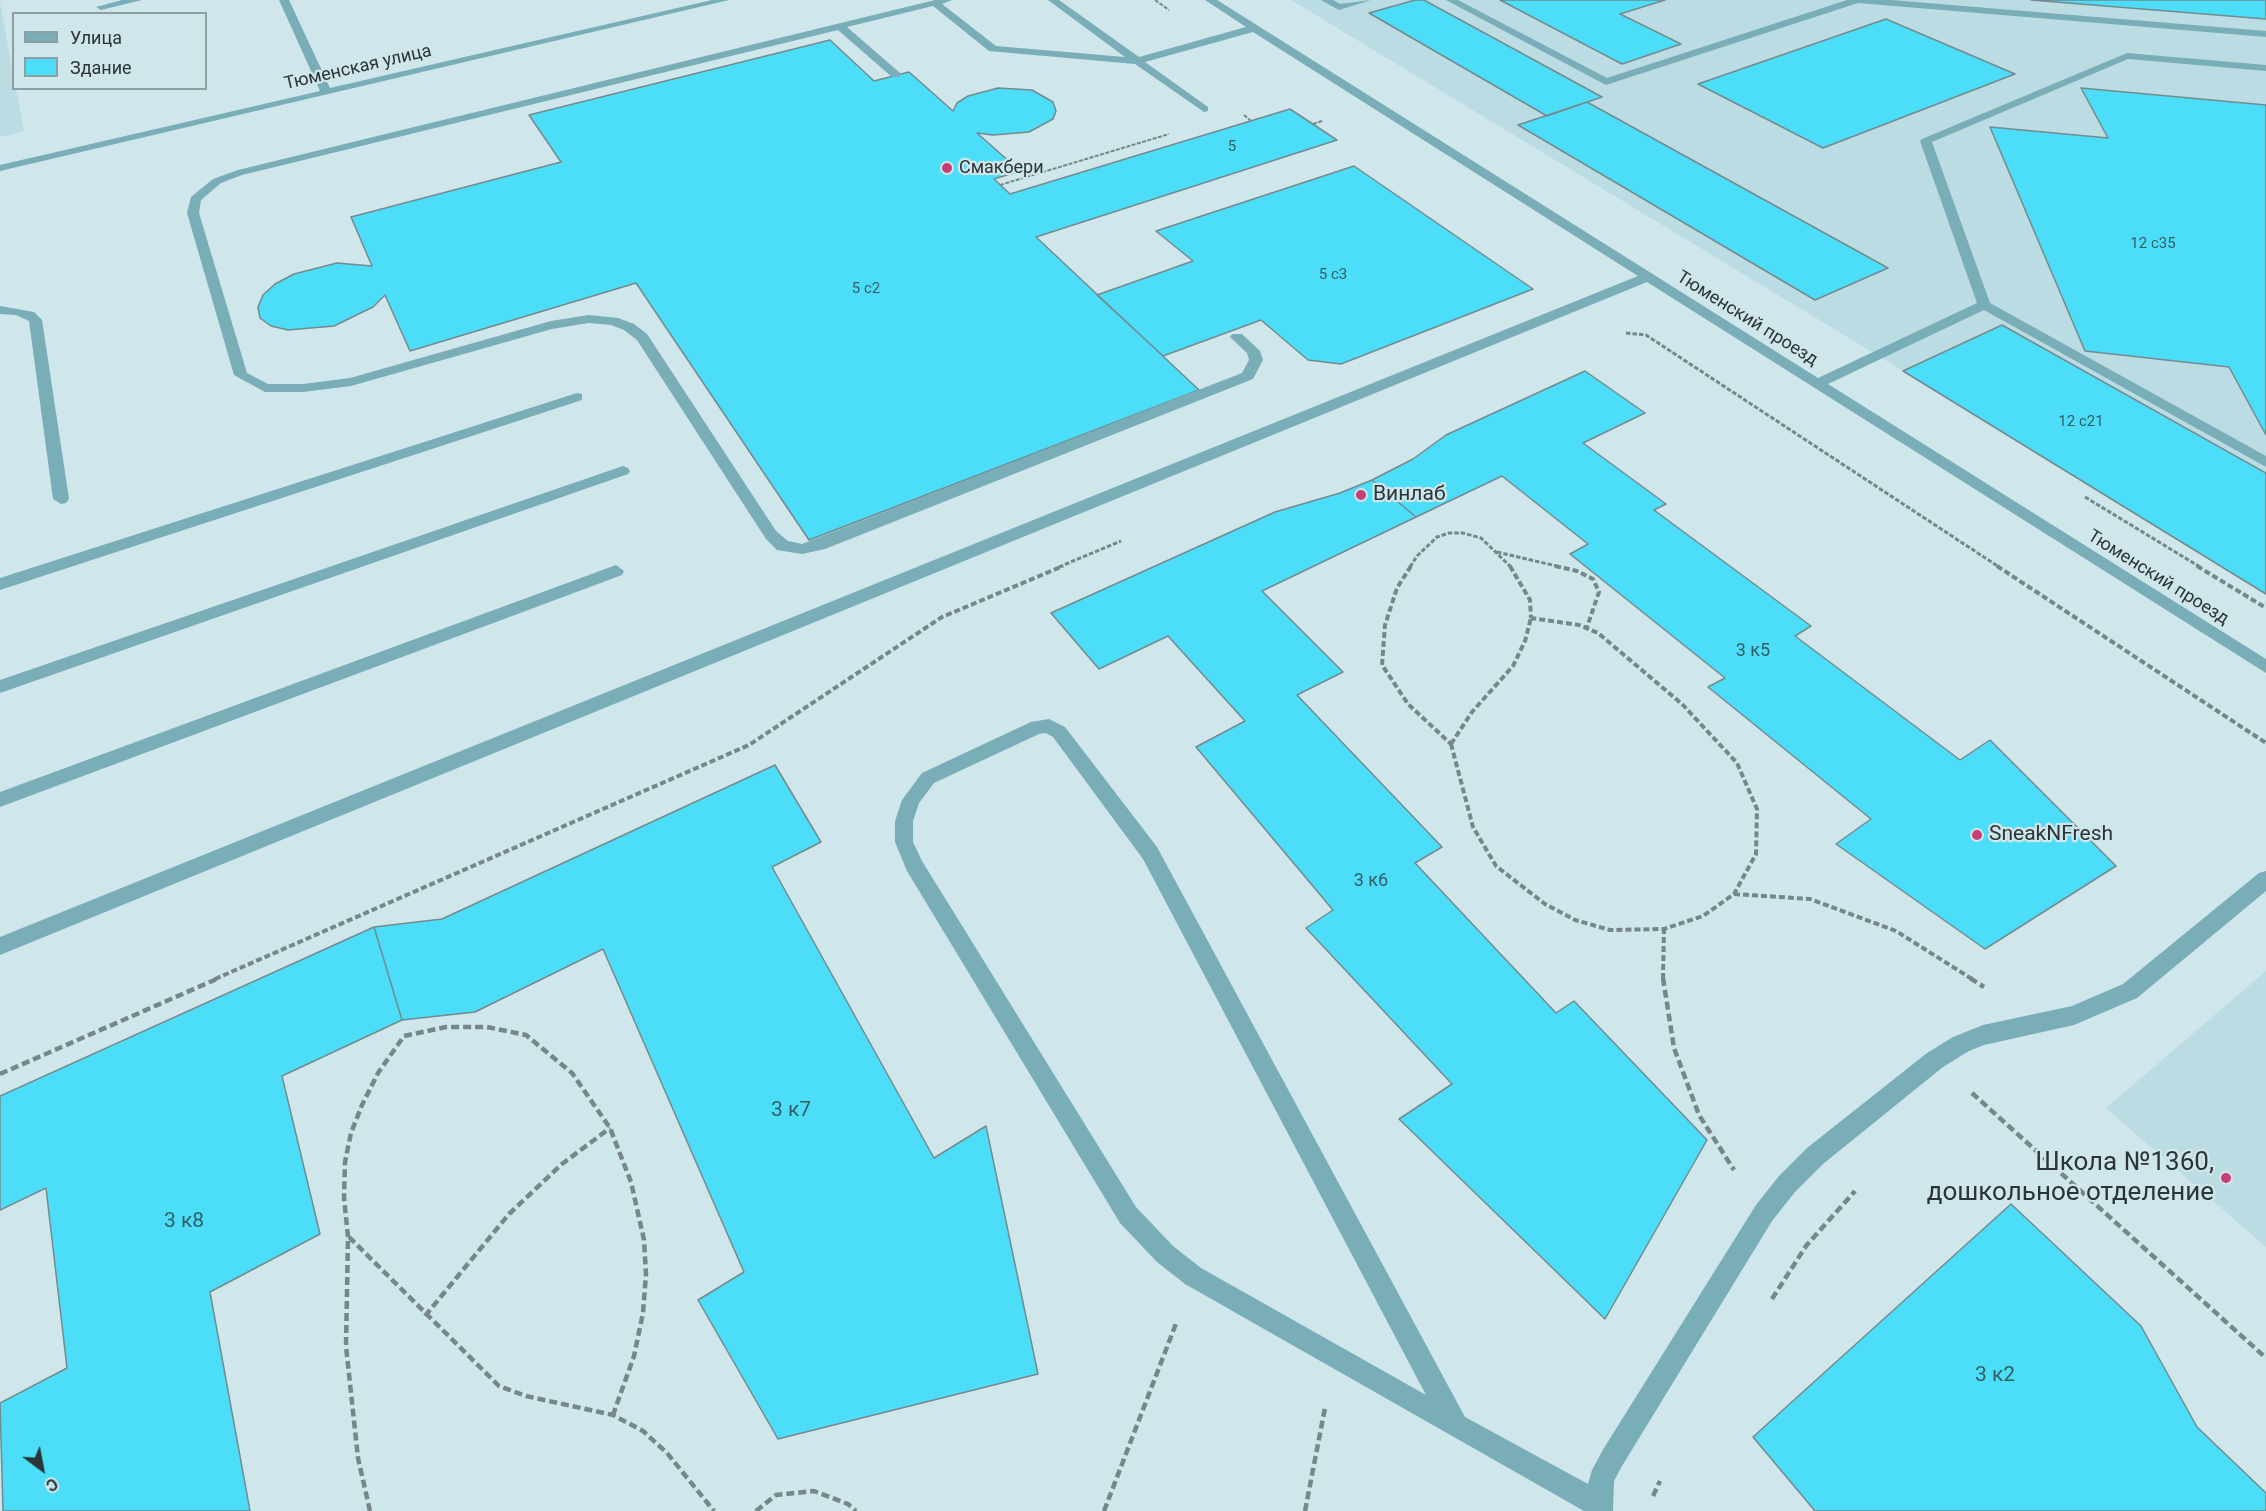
<!DOCTYPE html>
<meta charset="utf-8">
<style>
body{margin:0}
#map{position:relative;width:2266px;height:1511px;overflow:hidden;background:#cfe6eb;font-family:Roboto,sans-serif}
canvas{display:block}
.legend{position:absolute;left:12px;top:12px;width:195px;height:78px;box-sizing:border-box;background:#cfe6eb;border:2px solid #8d9fa3;margin:0;padding:8px 10px;list-style:none;font-size:18px;color:#2b3436}
.legend li{display:flex;align-items:center;gap:12px;height:30px}
.legend b{width:30px;border:2px solid #8d9fa3}
.north{position:absolute;left:12px;top:1439px;width:60px;height:60px;-webkit-text-stroke:4px #cfe6eb;paint-order:stroke;rotate:148deg;font-size:16px;font-weight:700;line-height:24px;text-align:center;color:#2b3436}
.north::after{content:'';display:block;margin:auto;width:21px;height:27px;background:#2b3436;clip-path:polygon(50% 0,100% 100%,50% 72%,0 100%)}
</style>
<div id="map">
<canvas width="2266" height="1511"></canvas>
<ul class="legend">
<li><b style="height:8px;background:#79adb8"></b>Улица</li>
<li><b style="height:16px;background:#4cdef8"></b>Здание</li>
</ul>
<div class="north">С</div>
</div>
<script>
const ctx = document.querySelector('canvas').getContext('2d');
ctx.lineJoin = 'round';
function fill(path, color) {
  ctx.fillStyle = color;
  ctx.fill(path, 'evenodd');
}
function toPath(rows) {
  const path = new Path2D();
  for (const r of rows) {
    path.moveTo(r[0], r[1]);
    for (let i = 2; i < r.length; i += 2) path.lineTo(r[i], r[i + 1]);
  }
  return path;
}
function stroke(path, color, width, dash) {
  ctx.strokeStyle = color;
  ctx.lineWidth = width;
  ctx.lineCap = dash ? 'butt' : 'round';
  ctx.setLineDash(dash || []);
  ctx.stroke(path);
}
function label(font, color, halo, rows, align = 'center') {
  ctx.font = font + ' Roboto,sans-serif';
  ctx.lineWidth = 4.5;
  ctx.setLineDash([]);
  ctx.textBaseline = 'middle';
  ctx.strokeStyle = halo;
  ctx.fillStyle = color;
  for (const [text, x, y, turn = 0] of rows) {
    ctx.save();
    ctx.translate(x, y);
    ctx.rotate((+turn || 0) * Math.PI / 180);
    ctx.textAlign = isNaN(turn) ? turn : align;
    if (halo) ctx.strokeText(text, 0, 0);
    ctx.fillText(text, 0, 0);
    ctx.restore();
  }
}
const built = toPath([
 [1291,0,2266,0,2266,594,1877,355],
 [0,2,13,74,14,88,16,89,24,131,0,137],
 [2266,971,2266,1247,2106,1108]
]);
const building = toPath([
 [1415,0,1424,0,1602,97,1547,116,1369,13,1415,0],
 [1500,0,1665,0,1620,14,1681,44,1622,64,1500,0],
 [2031,0,2266,0,2266,19,2031,0],
 [1886,19,2015,74,1823,148,1698,84,1886,19],
 [830,40,874,81,909,72,953,111,957,103,968,96,998,88,1032,90,1053,102,1056,111,1053,119,1029,132,993,135,977,133,1020,171,994,179,1010,194,1290,109,1337,140,1036,237,1199,390,809,540,636,283,410,351,385,295,373,307,334,326,288,330,271,326,260,318,258,307,263,295,275,284,294,274,337,263,372,266,351,217,561,162,529,115,830,40],
 [2081,88,2266,105,2266,435,2229,367,2085,351,1990,127,2108,138,2081,88],
 [1587,102,1645,134,1888,268,1815,300,1518,125,1587,102],
 [1354,166,1533,289,1341,364,1308,360,1261,320,1163,356,1097,295,1193,261,1156,231,1354,166],
 [2002,325,2266,473,2266,594,1903,371,2002,325],
 [1585,371,1645,413,1583,443,1666,504,1654,510,1811,626,1795,636,1960,760,1990,740,2116,866,1985,949,1836,844,1871,819,1708,687,1725,678,1570,554,1588,544,1502,476,1416,517,1372,480,1413,459,1446,435,1585,371],
 [1372,480,1416,517,1262,591,1343,672,1297,695,1442,847,1415,863,1556,1013,1574,1001,1707,1140,1605,1319,1399,1119,1452,1084,1306,928,1333,910,1196,747,1245,721,1168,636,1099,669,1051,613,1275,512,1340,493,1372,480],
 [775,765,821,842,772,867,934,1158,986,1126,1038,1374,778,1439,698,1300,744,1272,603,949,475,1012,402,1020,374,927,442,919,775,765],
 [374,927,402,1020,282,1076,320,1234,210,1292,250,1511,3,1511,0,1403,67,1368,46,1188,0,1210,0,1096,374,927],
 [2011,1204,2141,1326,2197,1427,2266,1493,2266,1511,1815,1511,1753,1437,2011,1204]
]);
const pathFar3 = toPath([
 [1155,0,1169,10],
 [1244,115,1251,121],
 [1313,124,1322,121],
 [1000,185,1169,134]
]);
const pathFar2 = toPath([
 [1626,333,1646,335,1999,567],
 [2085,497,2200,567],
 [1497,552,1561,567],
 [1059,567,1121,541],
 [1410,567,1417,556,1437,537,1449,533,1463,533,1481,538,1511,567]
]);
const pathFar1 = toPath([
 [1411,566,1397,588,1385,625,1382,665,1408,704,1451,744],
 [1510,566,1530,600,1531,618],
 [1555,566,1577,571,1593,579,1599,592,1587,627],
 [1997,566,2266,743],
 [2197,566,2266,608],
 [1451,744,1473,827,1496,866,1545,904,1575,920,1610,930,1664,929,1703,916,1734,894,1756,854,1757,809,1737,763,1682,704,1598,633,1579,625,1531,618],
 [1451,744,1472,712,1513,666,1525,641,1531,618],
 [1734,894,1810,899,1896,931,1972,979],
 [215,979,749,745,942,617,1063,566],
 [1663,979,1664,929]
]);
const path = toPath([
 [1663,978,1674,1048,1699,1115,1734,1170],
 [1970,978,1984,987],
 [0,1074,219,978],
 [1972,1093,2266,1358],
 [349,1237,499,1386,526,1396,613,1415,643,1431,667,1453,714,1511],
 [1772,1299,1806,1246,1855,1191],
 [425,1316,509,1214,562,1164,610,1128],
 [1653,1496,1660,1481],
 [370,1511,358,1458,346,1346,348,1237,344,1198,345,1162,351,1133,362,1105,378,1073,404,1036,446,1027,487,1027,526,1035,572,1073,610,1128,631,1182,644,1240,646,1274,643,1313,634,1356,613,1415],
 [756,1511,776,1495,814,1491,848,1504,856,1511],
 [1104,1511,1177,1321],
 [1305,1511,1325,1408]
]);
const minor = toPath([
 [122,0,142,0,101,10,96,7,122,0],
 [279,0,289,0,330,88,712,0,729,0,0,171,0,165,320,91,279,0],
 [935,0,952,0,942,4,996,46,1125,57,1048,0,1059,0,1139,57,1246,27,1205,0,1217,0,1818,378,1977,303,1920,141,1922,139,2127,53,2266,65,2266,71,2128,59,1932,142,1990,303,2266,456,2266,467,1984,310,1828,384,2266,659,2266,673,1647,282,0,955,0,937,1638,276,1253,32,1145,62,1208,107,1208,111,1204,112,1135,64,989,51,933,6,847,27,900,73,900,77,892,77,838,30,242,175,221,183,201,200,199,213,247,373,268,384,303,384,350,378,551,321,589,315,618,318,634,324,647,334,776,531,788,541,802,544,1242,373,1249,360,1247,353,1230,337,1232,334,1242,334,1260,351,1263,360,1253,379,825,549,802,554,777,550,766,539,637,340,624,330,611,325,589,323,552,329,351,386,303,392,265,392,234,375,187,213,191,197,213,179,238,170,935,0],
 [1321,0,1333,0,1340,4,1371,0,1339,10,1321,0],
 [1446,0,1458,0,1607,78,1847,0,1891,0,2266,31,2266,37,1858,3,1606,85,1446,0],
 [0,306,34,312,42,320,69,499,66,503,61,504,53,499,29,321,16,315,0,314,0,306],
 [577,393,582,394,582,400,0,590,0,578,577,393],
 [623,466,628,468,630,471,628,474,0,693,0,680,623,466],
 [616,565,624,571,622,575,0,807,0,792,616,565],
 [1049,719,1065,727,1157,847,1465,1417,1588,1484,1592,1470,1604,1448,1756,1205,1779,1176,1807,1148,1927,1053,1953,1037,1983,1025,2072,1006,2123,984,2259,873,2266,871,2266,891,2137,998,2074,1025,1984,1045,1969,1051,1943,1067,1823,1164,1795,1192,1772,1221,1622,1466,1614,1481,1613,1511,1584,1511,1185,1284,1157,1262,1120,1223,907,871,895,842,895,821,902,800,922,773,1031,722,1049,719],
 [1046,733,1053,737,1143,859,1426,1395,1201,1268,1173,1246,1136,1207,922,861,913,842,913,821,919,803,934,783,1039,734,1046,733]
]);
const markers = [
 [947,168,6,"#c93e72"],
 [1361,495,6,"#c93e72"],
 [1977,835,6,"#c93e72"],
 [2226,1178,6,"#c93e72"]
];
const farNumbernames = [
 ["5",1232,147],
 ["12 с35",2153,244],
 ["5 с3",1333,275],
 ["5 с2",866,289],
 ["12 с21",2081,422]
];
const farStreetnames = [
 ["Тюменская улица",358,68,-13],
 ["Тюменский проезд",1747,319,32],
 ["Тюменский проезд",2158,578,32]
];
const farPoinames = [
 ["Смакбери",959,168]
];
const numberNames = [
 ["3 к5",1753,651],
 ["3 к6",1371,881]
];
const poiNames = [
 ["Винлаб",1373,495],
 ["SneakNFresh",1989,835]
];
const nearNumbernames = [
 ["3 к7",791,1111],
 ["3 к8",184,1222],
 ["3 к2",1995,1376]
];
const nearPoinames = [
 ["Школа №1360,",2214,1163],
 ["дошкольное отделение",2214,1193]
];
fill(built, '#bbdce2');
fill(building, '#4cdef8');
stroke(building, '#748a8f', 1.5);
stroke(pathFar3, '#768689', 2, [4, 1.5]);
stroke(pathFar2, '#768689', 3, [4.5, 2]);
stroke(pathFar1, '#768689', 4, [6, 3]);
stroke(path, '#768689', 4.5, [8, 4]);
fill(minor, '#79adb8');
for (const [x, y, r, color] of markers) {
  const dot = new Path2D();
  dot.arc(x, y, r, 0, 2 * Math.PI);
  ctx.fillStyle = color;
  ctx.fill(dot);
  stroke(dot, '#cfe6eb', 2);
}
label('15px', '#335e66', null, farNumbernames);
label('18px', '#2b3436', '#cfe6eb', farStreetnames);
label('18px', '#2b3436', '#cfe6eb', farPoinames, 'left');
label('18px', '#335e66', null, numberNames);
label('21px', '#2b3436', '#cfe6eb', poiNames, 'left');
label('21px', '#335e66', null, nearNumbernames);
label('26px', '#2b3436', '#cfe6eb', nearPoinames, 'right');
</script>
